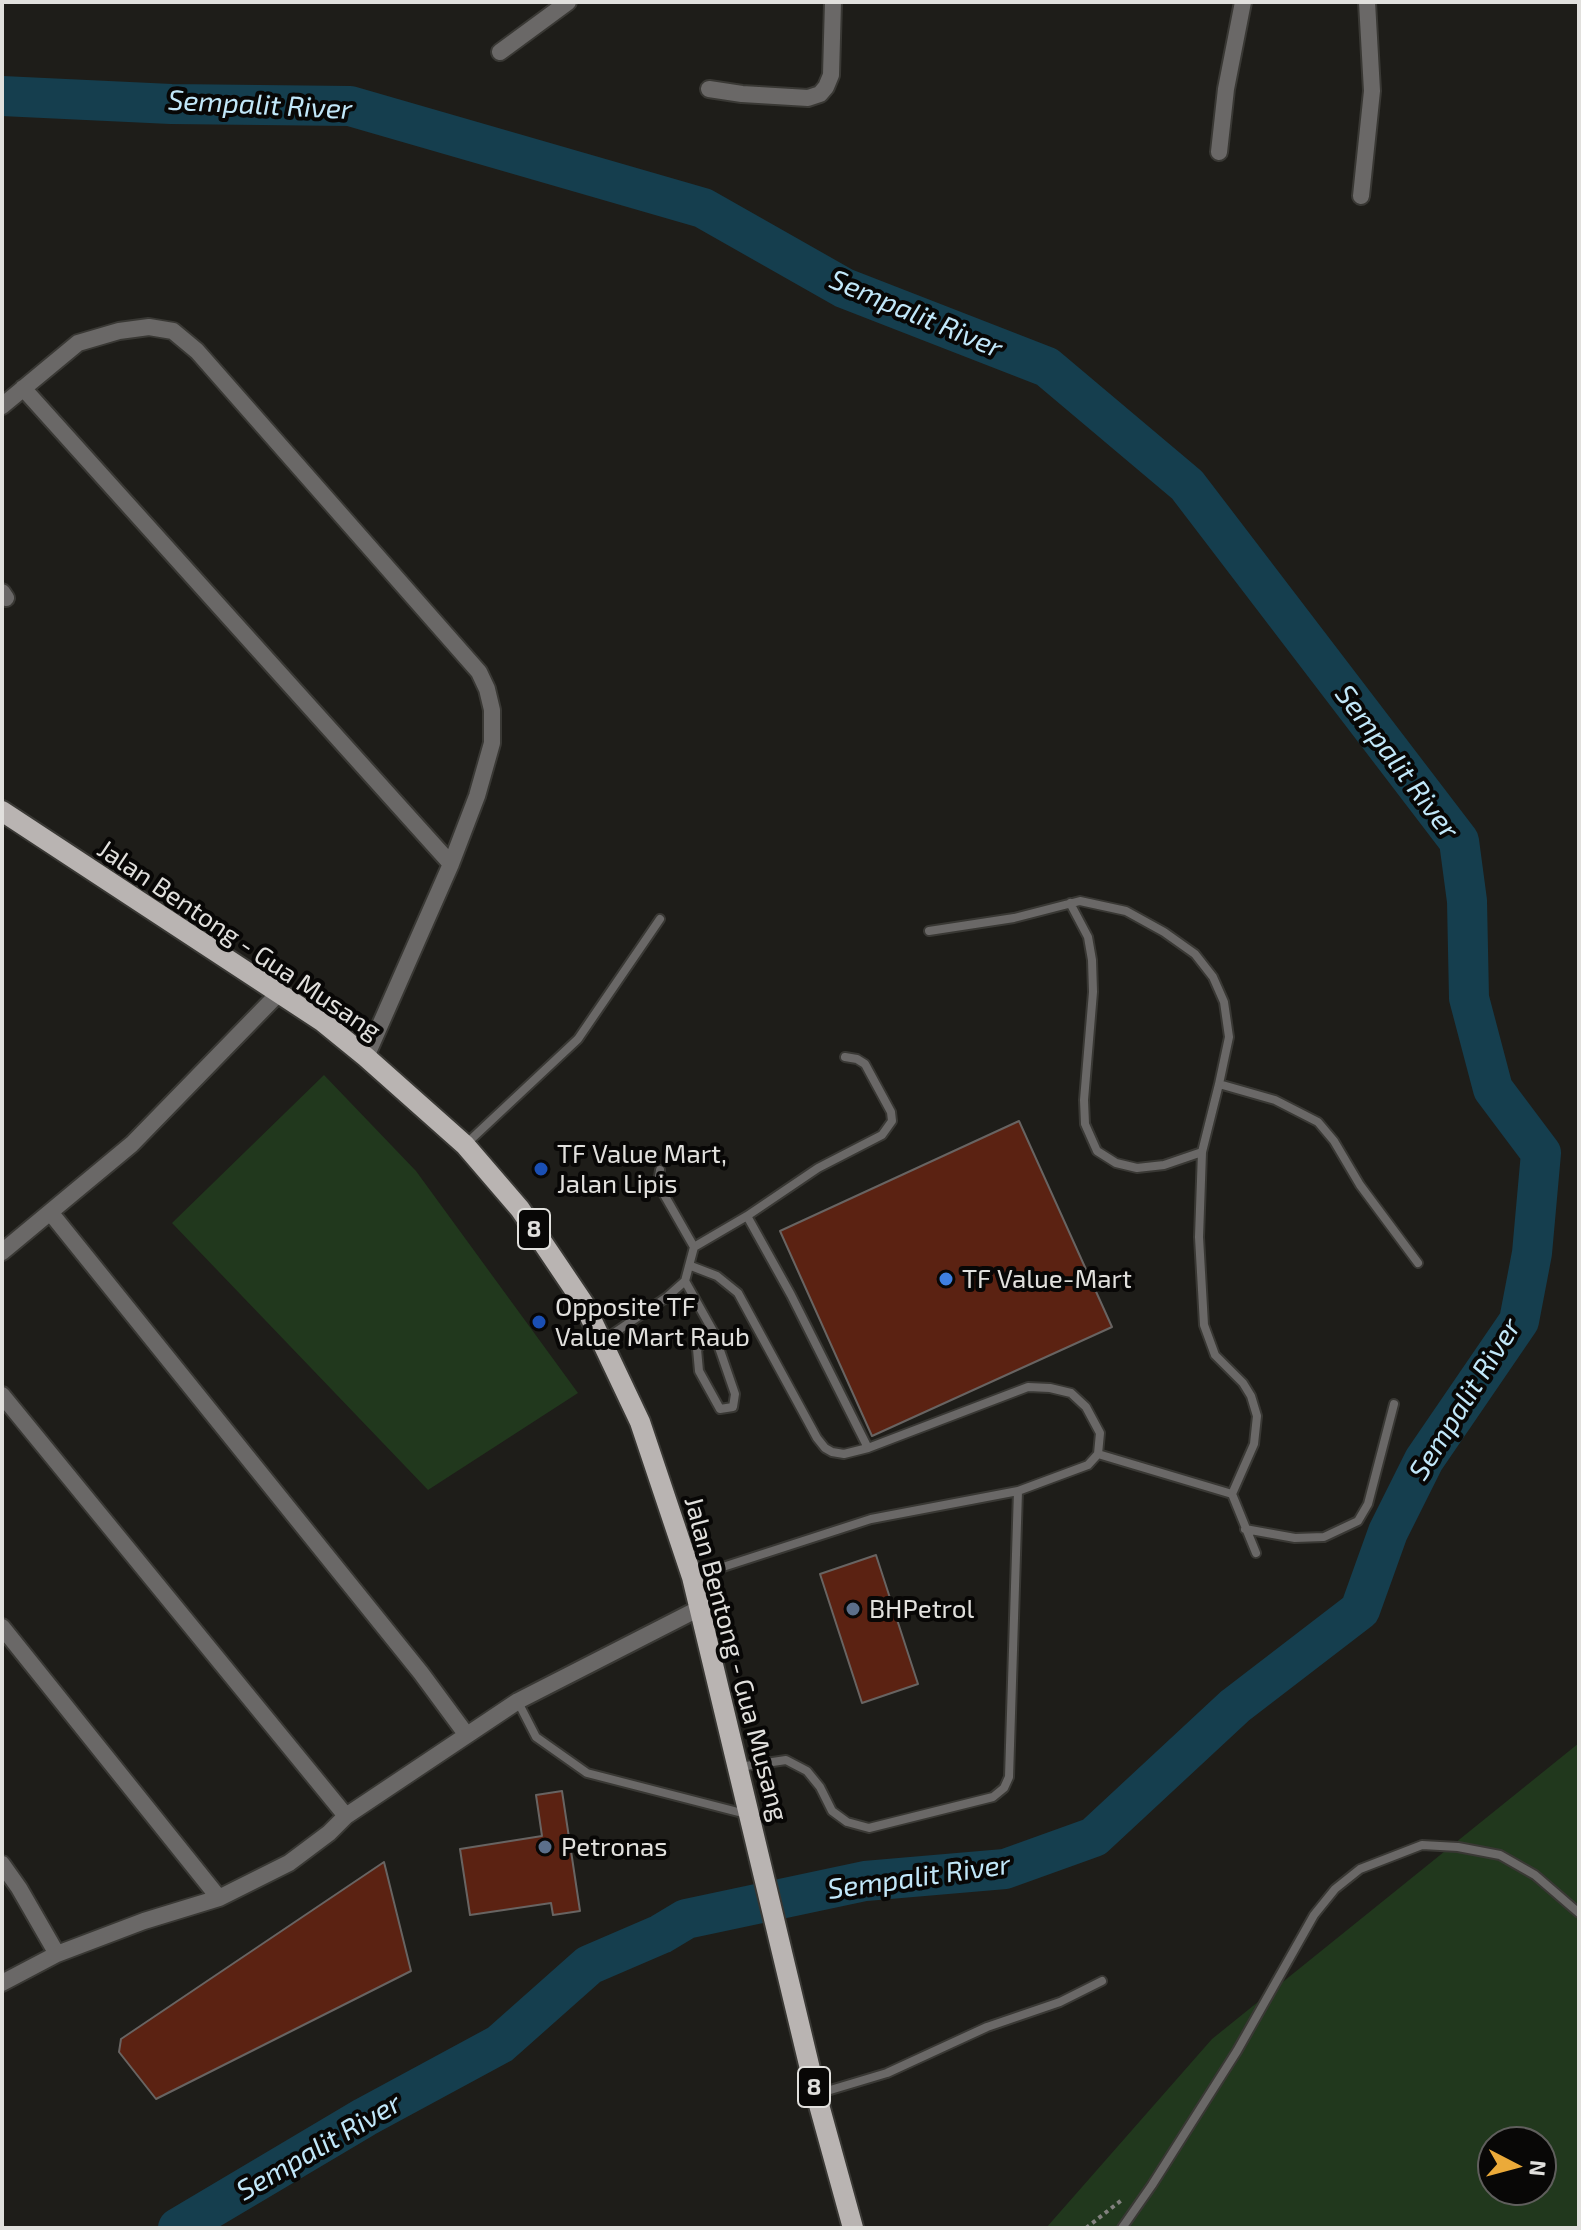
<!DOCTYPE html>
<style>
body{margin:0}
#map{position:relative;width:1581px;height:2230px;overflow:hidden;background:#1e1d19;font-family:"Exo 2",sans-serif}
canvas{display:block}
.frame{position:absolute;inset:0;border:4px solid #e1e0dd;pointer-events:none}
.north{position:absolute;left:1477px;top:2126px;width:80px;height:80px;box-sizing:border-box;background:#080706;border:2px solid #5f5e5c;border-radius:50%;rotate:96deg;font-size:22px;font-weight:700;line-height:32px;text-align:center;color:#e1e0dd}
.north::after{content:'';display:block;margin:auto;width:28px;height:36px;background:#ebaa39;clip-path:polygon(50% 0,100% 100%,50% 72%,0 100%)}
</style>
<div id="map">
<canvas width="1581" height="2230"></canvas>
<div class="frame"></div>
<div class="north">N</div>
</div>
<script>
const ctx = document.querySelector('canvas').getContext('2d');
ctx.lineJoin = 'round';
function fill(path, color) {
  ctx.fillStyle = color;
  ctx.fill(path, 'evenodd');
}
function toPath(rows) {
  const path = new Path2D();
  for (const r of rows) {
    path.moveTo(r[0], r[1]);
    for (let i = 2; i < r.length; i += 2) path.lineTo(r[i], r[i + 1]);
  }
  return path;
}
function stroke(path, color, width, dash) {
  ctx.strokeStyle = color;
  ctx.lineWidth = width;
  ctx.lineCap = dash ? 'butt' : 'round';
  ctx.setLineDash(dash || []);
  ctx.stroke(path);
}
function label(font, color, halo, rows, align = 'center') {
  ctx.font = font + ' "Exo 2",sans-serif';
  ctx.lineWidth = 8;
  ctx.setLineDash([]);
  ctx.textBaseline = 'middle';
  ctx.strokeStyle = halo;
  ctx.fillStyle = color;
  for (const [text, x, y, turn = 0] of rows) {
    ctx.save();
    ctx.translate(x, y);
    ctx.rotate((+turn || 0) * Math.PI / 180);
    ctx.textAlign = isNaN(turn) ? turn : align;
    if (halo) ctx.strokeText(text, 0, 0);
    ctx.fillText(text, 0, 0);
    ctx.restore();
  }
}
const green = toPath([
 [324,1075,416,1171,578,1393,428,1490,172,1223],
 [1579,1743,1579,2228,1046,2228,1212,2039],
 [1493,2142,1541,2142,1541,2190,1493,2190]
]);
const river = toPath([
 [2,96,171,104,350,106,703,208,844,288,1047,367,1187,485,1459,841,1467,901,1469,998,1493,1089,1541,1153,1532,1253,1519,1321,1424,1460,1388,1532,1360,1610,1235,1706,1094,1837,1005,1869,865,1881,686,1919,661,1934,589,1965,500,2044,365,2117,178,2228]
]);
const building = toPath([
 [1019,1121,1112,1327,872,1436,780,1231,1019,1121],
 [876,1555,918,1684,862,1703,820,1574,876,1555],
 [562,1791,580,1911,553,1915,551,1903,470,1915,460,1849,542,1836,536,1795,562,1791],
 [384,1862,411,1971,156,2099,119,2052,121,2039,384,1862]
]);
const path = toPath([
 [1086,2228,1123,2199]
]);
const service = toPath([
 [1070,903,1088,937,1092,960,1093,992,1084,1100,1085,1124,1097,1151,1116,1163,1137,1168,1164,1165,1202,1152],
 [929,931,1014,918,1080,901,1126,911,1164,932,1195,954,1213,977,1224,1002,1229,1037,1219,1084,1275,1100,1318,1122,1334,1141,1360,1185,1418,1263],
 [1219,1084,1202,1152,1199,1237,1204,1325,1215,1355,1243,1383,1251,1396,1257,1416,1254,1444,1232,1494,1256,1553],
 [466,1144,578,1039,660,919],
 [660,1170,658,1183,662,1191,694,1247,747,1216,818,1168,882,1135,892,1121,891,1112,865,1064,857,1059,845,1057],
 [691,1266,717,1276,738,1293,817,1438,825,1448,832,1452,844,1454,868,1448],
 [685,1281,714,1333,735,1394,733,1407,720,1409,699,1371,697,1349,714,1333],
 [601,1342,667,1297,685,1281,694,1247],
 [1098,1454,1232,1494],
 [1245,1529,1295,1538,1324,1537,1358,1521,1368,1504,1394,1404],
 [692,1577,871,1519,1018,1491],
 [518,1702,536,1737,587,1773,746,1814],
 [739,1767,786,1760,807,1771,820,1787,832,1811,847,1822,869,1828,993,1797,1004,1788,1009,1777,1018,1491,1088,1465,1098,1454,1100,1433,1086,1407,1071,1393,1050,1388,1028,1387,868,1448,791,1295,747,1216],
 [817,2094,887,2073,987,2027,1060,2002,1102,1981],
 [1122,2228,1152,2185,1237,2051,1314,1915,1335,1889,1360,1869,1422,1845,1458,1847,1500,1855,1535,1875,1579,1913]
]);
const minor = toPath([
 [500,52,568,2],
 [709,89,742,94,808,98,820,94,826,87,831,75,833,2],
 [1219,152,1226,89,1243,2],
 [1361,196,1372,91,1367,2],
 [23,388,451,864],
 [2,406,78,343,119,331,149,327,173,331,197,351,479,672,487,689,492,710,492,743,477,796,451,864,366,1057],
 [2,592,6,598],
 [50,1212,421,1673,466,1734],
 [2,1252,132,1144,279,993],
 [2,1395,346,1816],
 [2,1627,219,1898],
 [2,1864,19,1888,57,1954],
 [2,1983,57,1954,144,1921,219,1898,289,1863,329,1833,346,1816,518,1701,700,1608]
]);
const primary = toPath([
 [2,811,323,1022,366,1057,465,1145,520,1209,584,1304,640,1422,692,1577,816,2094,853,2228]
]);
const markers = [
 [541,1169,8,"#1a4fb4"],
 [946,1279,8,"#3f7fe0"],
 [539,1322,8,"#1a4fb4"],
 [853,1609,8,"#5c6f8a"],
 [545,1847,8,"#5c6f8a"]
];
const shields = [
 [534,1229,32],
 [814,2087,32]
];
const shieldNames = [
 ["8",534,1229],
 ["8",814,2087]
];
const streetNames = [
 ["Jalan Bentong - Gua Musang",239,940,34],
 ["Jalan Bentong - Gua Musang",736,1659,75]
];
const poiNames = [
 ["TF Value Mart,",557,1154],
 ["Jalan Lipis",557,1184],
 ["TF Value-Mart",962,1279],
 ["Opposite TF",555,1307],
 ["Value Mart Raub",555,1337],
 ["BHPetrol",869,1609],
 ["Petronas",561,1847]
];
const waterNames = [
 ["Sempalit River",260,105,3],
 ["Sempalit River",916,314,23],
 ["Sempalit River",1397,762,53],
 ["Sempalit River",1465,1399,-58],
 ["Sempalit River",919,1877,-8],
 ["Sempalit River",319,2147,-30]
];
fill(green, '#21381d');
stroke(river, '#153e4e', 40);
fill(building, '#5b2212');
stroke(building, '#686462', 2);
stroke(service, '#393834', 12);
stroke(minor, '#393834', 20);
stroke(primary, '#393834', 24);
stroke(path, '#82817e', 4, [4, 4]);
stroke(service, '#6a6867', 8);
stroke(minor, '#6a6867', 16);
stroke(primary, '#b9b4b2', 20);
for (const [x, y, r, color] of markers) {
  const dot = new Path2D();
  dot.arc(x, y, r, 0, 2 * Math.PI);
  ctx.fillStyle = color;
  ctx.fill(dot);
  stroke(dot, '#080706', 3);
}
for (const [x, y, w] of shields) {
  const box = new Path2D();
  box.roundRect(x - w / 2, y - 20, w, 40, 6);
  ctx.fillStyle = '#080706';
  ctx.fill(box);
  stroke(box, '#e1e0dd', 2);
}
label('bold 24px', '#e1e0dd', null, shieldNames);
label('26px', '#e1e0dd', '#080706', streetNames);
label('26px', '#e1e0dd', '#080706', poiNames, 'left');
label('italic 28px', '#c1e7f9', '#080706', waterNames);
</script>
